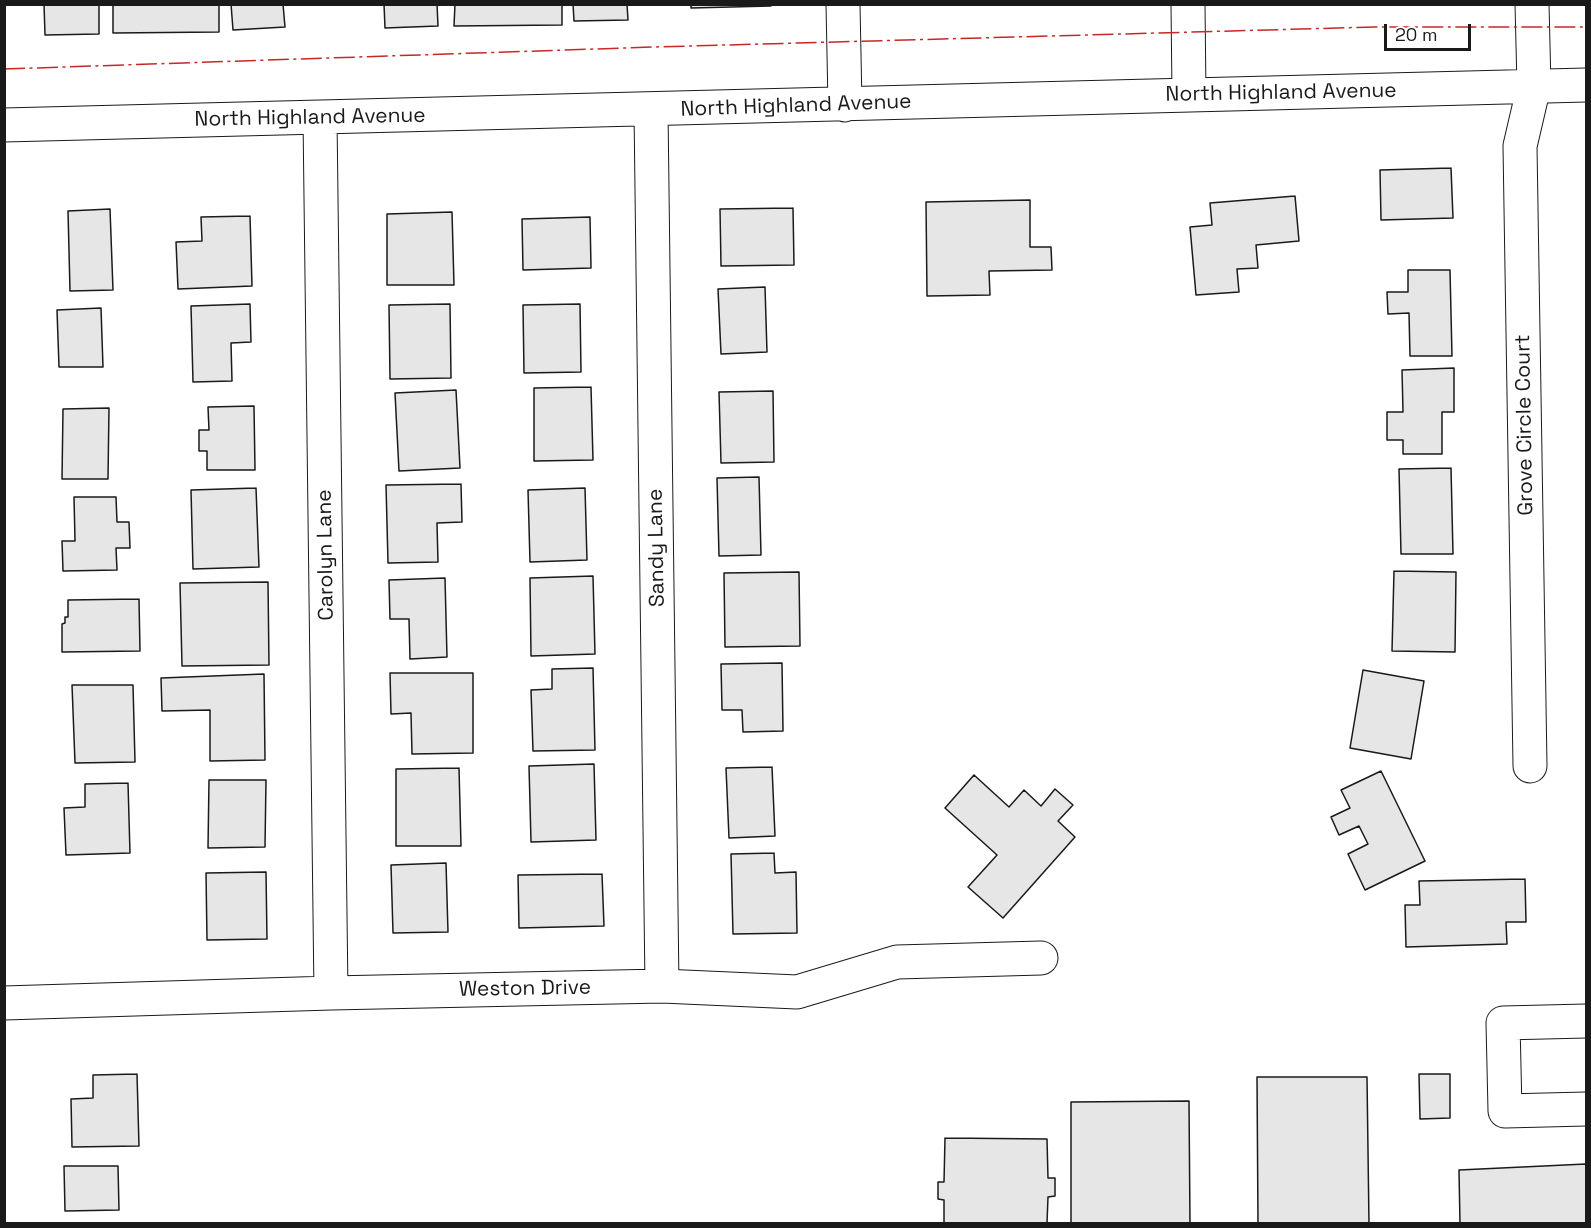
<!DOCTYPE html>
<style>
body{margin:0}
#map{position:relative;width:1591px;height:1228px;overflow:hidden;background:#fff;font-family:"Space Grotesk",sans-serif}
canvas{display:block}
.frame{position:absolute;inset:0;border:6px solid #1a1a1a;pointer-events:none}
.scale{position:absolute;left:1384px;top:24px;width:87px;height:27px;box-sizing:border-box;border:3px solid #1a1a1a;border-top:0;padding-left:8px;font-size:18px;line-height:21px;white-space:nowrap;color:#1a1a1a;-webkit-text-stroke:4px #fff;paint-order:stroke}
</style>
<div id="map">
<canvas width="1591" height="1228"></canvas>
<div class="frame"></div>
<div class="scale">20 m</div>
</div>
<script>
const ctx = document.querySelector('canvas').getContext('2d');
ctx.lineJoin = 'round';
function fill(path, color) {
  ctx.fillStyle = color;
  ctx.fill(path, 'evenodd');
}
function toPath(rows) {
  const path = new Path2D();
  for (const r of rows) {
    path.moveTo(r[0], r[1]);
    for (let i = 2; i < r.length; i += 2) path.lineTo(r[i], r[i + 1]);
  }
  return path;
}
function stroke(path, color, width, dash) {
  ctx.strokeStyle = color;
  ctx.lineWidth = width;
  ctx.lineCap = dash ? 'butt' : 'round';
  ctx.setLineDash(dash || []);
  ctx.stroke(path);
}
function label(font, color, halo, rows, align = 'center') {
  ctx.font = font + ' "Space Grotesk",sans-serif';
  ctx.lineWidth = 4.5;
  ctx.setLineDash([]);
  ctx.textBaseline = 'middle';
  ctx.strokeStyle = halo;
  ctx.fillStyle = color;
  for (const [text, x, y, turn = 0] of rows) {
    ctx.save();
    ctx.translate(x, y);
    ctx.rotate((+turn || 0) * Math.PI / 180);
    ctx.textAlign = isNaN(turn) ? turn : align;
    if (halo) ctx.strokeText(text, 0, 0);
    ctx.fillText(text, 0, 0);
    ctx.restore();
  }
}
const building = toPath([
 [44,4,99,4,99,34,45,35,44,4],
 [113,4,219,4,219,32,113,33,113,4],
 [231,4,283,4,285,27,233,30,231,4],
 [384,4,437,4,438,26,385,28,384,4],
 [562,4,562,25,454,26,455,4,562,4],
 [573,4,627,4,628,20,574,21,573,4],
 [691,4,771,4,771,6,691,8,691,4],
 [1451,168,1453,218,1381,220,1380,170,1451,168],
 [1295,196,1299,241,1256,245,1258,268,1237,269,1239,292,1196,295,1190,227,1212,225,1210,203,1295,196],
 [1030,200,1030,247,1051,247,1052,270,989,271,990,295,927,296,926,202,1030,200],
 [793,208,794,265,721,266,720,209,793,208],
 [110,209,113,290,70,291,68,211,110,209],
 [452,212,454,285,387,285,387,214,452,212],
 [250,216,252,286,178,289,176,242,202,241,201,217,250,216],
 [590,217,591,268,523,270,522,219,590,217],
 [1408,270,1450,270,1452,356,1410,356,1409,313,1388,314,1387,292,1408,292,1408,270],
 [765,287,767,352,721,354,718,289,765,287],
 [250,304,251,342,231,343,232,381,193,382,191,306,250,304],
 [450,304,451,378,390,379,389,305,450,304],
 [580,304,581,372,524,373,523,305,580,304],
 [101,308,103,367,59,367,57,310,101,308],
 [1454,368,1454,412,1442,412,1442,454,1403,454,1403,440,1387,440,1387,412,1403,412,1402,370,1454,368],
 [591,387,593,460,534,461,534,388,591,387],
 [456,390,460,468,399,471,395,393,456,390],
 [773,391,774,462,721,463,719,392,773,391],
 [254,406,255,470,207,470,207,451,199,451,199,430,209,430,208,407,254,406],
 [109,408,108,479,62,479,63,409,109,408],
 [1451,468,1453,554,1401,554,1399,469,1451,468],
 [759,477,761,555,719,556,717,478,759,477],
 [461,484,462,522,437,523,438,562,388,563,386,485,461,484],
 [256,488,259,567,193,569,191,490,256,488],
 [585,488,587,560,530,562,528,490,585,488],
 [74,497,116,497,117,522,129,522,130,548,116,548,117,570,63,571,62,541,75,541,74,497],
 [1394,571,1456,572,1455,652,1392,651,1394,571],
 [799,572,800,646,725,647,724,573,799,572],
 [593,576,595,654,531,656,530,578,593,576],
 [445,578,447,657,410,659,409,619,390,619,389,580,445,578],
 [268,582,269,665,182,666,180,583,268,582],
 [139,599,140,651,62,652,62,624,65,623,65,617,68,617,68,600,139,599],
 [782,663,783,731,743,732,742,710,722,710,721,664,782,663],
 [593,668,595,750,533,751,531,690,552,689,552,669,593,668],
 [1363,670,1424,681,1411,759,1350,748,1363,670],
 [390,673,473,673,473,753,412,754,411,713,391,714,390,673],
 [264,674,265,760,210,761,210,710,162,711,161,678,264,674],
 [72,685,133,685,135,762,75,763,72,685],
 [594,764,596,840,531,842,529,766,594,764],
 [772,767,775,836,729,838,726,768,772,767],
 [459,768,461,846,396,846,396,769,459,768],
 [1381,771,1425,861,1365,890,1348,854,1368,844,1359,826,1339,835,1331,817,1350,808,1341,790,1381,771],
 [974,775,1009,807,1024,790,1041,806,1055,789,1073,805,1058,821,1075,837,1003,918,968,887,997,855,945,808,974,775],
 [209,780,266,780,265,847,208,848,209,780],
 [128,783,130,853,66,855,64,808,85,807,85,784,128,783],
 [774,853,775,873,796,872,797,933,733,934,731,854,774,853],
 [446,863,448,932,393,933,391,865,446,863],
 [266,872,267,939,207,940,206,873,266,872],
 [602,874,604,926,519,928,518,875,602,874],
 [1525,879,1526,922,1506,922,1507,944,1406,947,1405,905,1420,905,1419,881,1525,879],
 [137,1074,139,1146,72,1147,71,1099,93,1098,93,1075,137,1074],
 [1419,1074,1450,1074,1450,1118,1420,1119,1419,1074],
 [1257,1077,1367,1077,1369,1224,1258,1224,1257,1077],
 [1189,1101,1190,1224,1071,1224,1071,1102,1189,1101],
 [945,1138,1047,1139,1048,1178,1055,1178,1055,1196,1048,1197,1047,1223,944,1224,944,1200,938,1199,938,1182,944,1182,945,1138],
 [1586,1164,1586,1224,1460,1224,1459,1170,1586,1164],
 [64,1166,118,1166,119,1210,65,1211,64,1166]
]);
const minor = toPath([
 [843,4,845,105],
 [1188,4,1189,95],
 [651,110,662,986],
 [320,118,331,993],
 [4,125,1586,85],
 [1530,766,1520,146,1534,86,1532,4],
 [4,1003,331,993,662,986,797,992,897,962,1041,958],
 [1586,1021,1503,1023,1505,1111,1586,1109]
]);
const power = toPath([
 [4,69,654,47,1374,27,1586,27]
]);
const streetNames = [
 ["North Highland Avenue",1281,93,-1],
 ["North Highland Avenue",796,106,-2],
 ["North Highland Avenue",310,118,-1],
 ["Grove Circle Court",1525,425,-91],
 ["Sandy Lane",657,548,-91],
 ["Carolyn Lane",326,555,-91],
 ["Weston Drive",525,989,-1]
];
fill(building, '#e6e6e6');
stroke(building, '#1a1a1a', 1.5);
stroke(minor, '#1a1a1a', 35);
stroke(minor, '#fff', 33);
stroke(power, '#c62828', 1.5, [21, 4.5, 3, 4.5]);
label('21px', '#1a1a1a', '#fff', streetNames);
</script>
